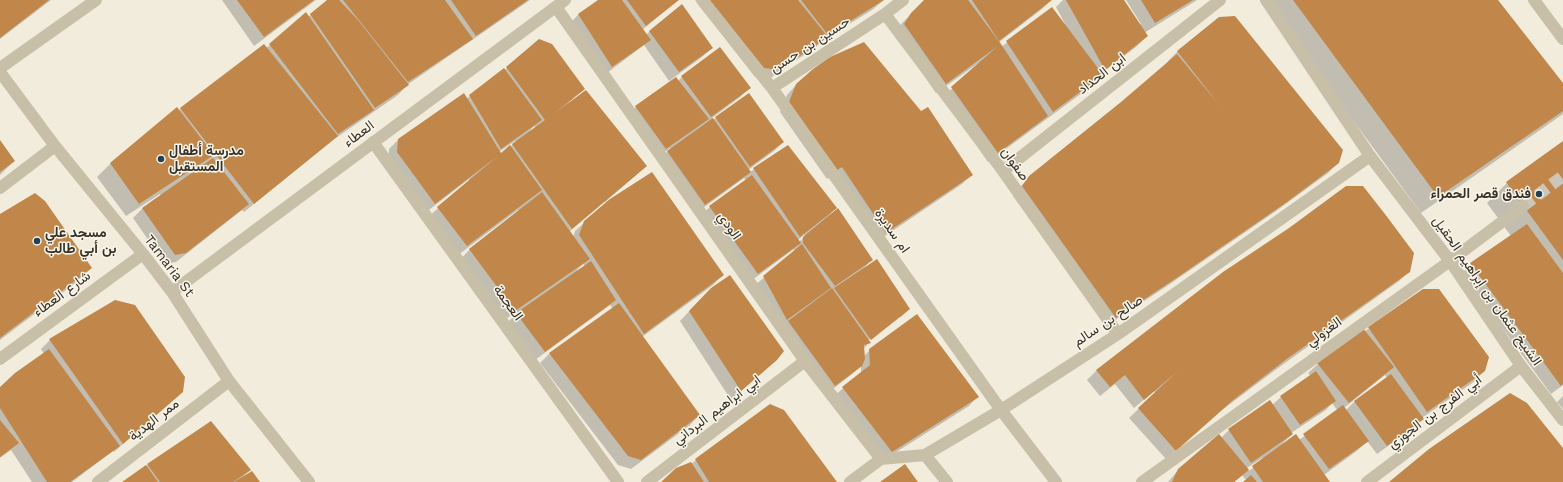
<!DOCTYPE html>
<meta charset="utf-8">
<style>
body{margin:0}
canvas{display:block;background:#f1ecdc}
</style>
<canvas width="1563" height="482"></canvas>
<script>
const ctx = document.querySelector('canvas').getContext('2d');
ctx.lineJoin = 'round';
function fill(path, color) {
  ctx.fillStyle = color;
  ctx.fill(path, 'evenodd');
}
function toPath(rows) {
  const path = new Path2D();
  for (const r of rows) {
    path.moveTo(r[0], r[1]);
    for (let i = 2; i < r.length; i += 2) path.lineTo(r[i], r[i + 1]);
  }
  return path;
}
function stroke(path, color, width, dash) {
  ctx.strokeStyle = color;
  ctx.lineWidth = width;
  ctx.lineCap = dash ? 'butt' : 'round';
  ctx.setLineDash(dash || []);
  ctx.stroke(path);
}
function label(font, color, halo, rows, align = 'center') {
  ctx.font = font + ' "Work Sans",Vazirmatn,sans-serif';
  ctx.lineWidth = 3;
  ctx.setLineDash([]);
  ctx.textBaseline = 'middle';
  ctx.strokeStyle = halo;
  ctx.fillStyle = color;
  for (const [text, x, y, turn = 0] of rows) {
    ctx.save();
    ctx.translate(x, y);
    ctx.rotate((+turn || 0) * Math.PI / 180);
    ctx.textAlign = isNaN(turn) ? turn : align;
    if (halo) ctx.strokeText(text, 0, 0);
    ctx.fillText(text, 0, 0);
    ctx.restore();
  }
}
const shadow = toPath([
 [0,0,51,0,0,39],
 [222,0,316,0,254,46],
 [327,0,530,0,407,85,398,95,333,140,244,212,242,210,176,262,165,264,133,218,143,208,161,196,160,194,126,216,97,177,110,164,177,109,178,111,264,45,266,48,308,17,328,1],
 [600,0,678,0,642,30,646,35,650,31,712,48,702,57,669,81,644,45,603,76,569,24,578,15],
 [695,0,884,0,872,10,823,40,817,46,769,79,755,77],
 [926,0,1051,0,1042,9,998,43,1001,47,1052,9,1064,24,1065,24,1056,7,1063,0,1122,0,1139,25,1141,24,1126,0,1197,0,1144,33,1147,36,1137,46,1101,74,1102,75,1093,85,988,162,943,97,980,63,980,62,936,93,895,34,902,23],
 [1265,0,1497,0,1563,85,1563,114,1421,213],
 [1178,51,1338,163,1328,173,1276,211,1164,288,1106,326,1013,196,1020,187,1030,177,1122,103,1169,62,1168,61],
 [507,68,574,98,568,103,569,104,636,175,606,201,606,202,651,173,722,275,713,285,642,337,699,415,690,425,631,469,618,465,540,363,549,354,613,309,610,305,535,360,507,323,518,312,517,311,506,319,461,259,470,249,520,211,518,210,458,255,428,217,470,181,469,179,425,213,389,161,389,149,398,140,466,99],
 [534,126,536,128,529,133,529,132],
 [515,141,516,141,510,147,501,155,499,152],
 [605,201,606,203,575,231,573,237,569,232],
 [583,264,585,266,577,271,577,270],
 [682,77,749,88,740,97,712,118,713,120,716,118,783,142,774,151,748,170,750,172,788,147,836,208,830,214,872,259,863,269,909,309,900,318,900,316,866,342,869,343,863,349,864,356,870,350,978,396,969,406,882,461,833,397,861,373,861,366,851,375,825,395,779,331,786,324,786,323,777,329,754,286,794,252,794,249,748,283,700,216,710,207,746,181,744,178,696,213,658,161,670,149,670,148,657,158,626,116,636,107,676,78,678,81],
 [804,235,805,236,799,242,798,240],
 [796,85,971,175,962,184,876,242,832,175,827,179,780,112,787,95],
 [0,142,14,161,0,175],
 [1563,142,1563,385,1551,394,1462,273,1471,264,1511,236,1487,203,1507,183],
 [0,216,91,268,74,284,0,340],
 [1409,271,1399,281,1278,368,1222,410,1166,459,1129,418,1155,393,1154,391,1134,408,1115,384,1100,396,1087,380,1097,370],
 [1423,290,1484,371,1475,381,1422,418,1422,419,1413,428,1377,454,1367,441,1358,450,1324,475,1329,482,1244,482,1246,480,1242,475,1234,482,1168,482,1179,469,1221,438,1229,430,1270,402,1272,405,1281,397,1311,376,1308,373,1318,364,1362,328,1365,331],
 [1385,375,1387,378,1355,401,1346,410,1344,408],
 [1332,403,1338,411,1299,440,1282,444,1292,434,1291,433,1326,410],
 [1262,458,1263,459,1249,471,1247,468],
 [701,299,766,369,731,400,680,321],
 [50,340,182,392,114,452,113,451,72,482,32,482,11,450,0,458,0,389,44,354,41,349],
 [1563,396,1563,409,1557,402],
 [696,460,836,482,662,482,691,464],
 [148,465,250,470,242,478,259,482,124,482]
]);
const building = toPath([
 [0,0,49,0,0,38],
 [237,0,314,0,264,37],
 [327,0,339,0,358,20,409,85,375,108,310,14],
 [343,0,445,0,473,39,408,82],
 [451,0,528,0,476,36],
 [598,0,622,0,651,40,612,67,578,14],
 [627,0,679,0,646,26],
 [710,0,798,0,828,37,779,70,764,68],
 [801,0,884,0,828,35],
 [924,0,968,0,1001,44,1048,116,998,153,951,87,998,46,946,84,904,24,911,13],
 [972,0,1052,0,999,41],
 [1066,0,1124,0,1148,36,1105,70],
 [1141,0,1193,0,1155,23],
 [1293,0,1498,0,1563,83,1563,111,1438,197],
 [682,4,713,48,679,72,649,31],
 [1052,7,1103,75,1053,112,1006,41],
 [306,12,374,110,338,134,269,44],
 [1235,16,1343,150,1339,163,1287,202,1175,279,1116,318,1022,186,1029,176,1121,102,1177,54,1220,106,1177,51,1219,17],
 [539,39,552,44,585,89,552,115,586,90,647,166,572,229,512,144,545,120,506,67],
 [864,42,921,111,928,107,973,175,886,233,842,167,837,170,789,102,796,84,813,69,830,57],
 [264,44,338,136,254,204,180,108],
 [720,47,751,88,711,117,681,76],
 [504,68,542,120,501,149,469,95],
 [676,77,709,119,666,149,635,106],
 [464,93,501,153,510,145,542,190,467,246,437,207,499,155,435,204,397,152,398,139],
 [749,93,784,142,750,167,715,117],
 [177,107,214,155,139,204,110,163],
 [713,118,751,172,705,205,667,151],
 [0,140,15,161,0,172],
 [1563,141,1563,260,1506,182],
 [788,145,837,208,800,237,753,168],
 [213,158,249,204,186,253,175,255,142,208],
 [652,172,724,275,644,334,579,235,584,221,610,199],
 [752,175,801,243,758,274,709,206],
 [1346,186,1363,186,1388,218,1414,253,1410,272,1288,358,1232,401,1176,451,1138,408,1179,370,1144,400,1125,375,1110,387,1096,370,1223,272,1289,228],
 [542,192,590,259,515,311,469,249],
 [35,193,45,201,92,268,0,338,0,214],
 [838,208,873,260,835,286,803,243,803,237],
 [1527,224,1563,273,1563,384,1561,386,1470,263],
 [802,244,831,288,787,320,763,276],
 [877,259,910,309,871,340,834,288],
 [591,261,616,300,545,352,516,313],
 [730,275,784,351,777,360,741,391,689,311,711,288],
 [832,288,871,343,864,345,865,359,862,366,835,386,788,321],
 [1423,289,1439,289,1489,357,1485,371,1427,412,1368,327],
 [115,300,135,305,185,377,183,392,123,444,49,339],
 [619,303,700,415,641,460,628,456,549,353],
 [917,314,979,397,892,452,842,387,870,365,869,349],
 [1362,327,1394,367,1349,403,1317,363],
 [49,349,120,446,70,482,47,482,0,408,0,387,15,373],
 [1316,371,1336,401,1300,425,1280,396],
 [1391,374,1424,419,1387,446,1354,401],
 [1510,393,1527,403,1563,448,1563,482,1389,482,1429,449],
 [1270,400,1293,434,1251,463,1228,429],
 [770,404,784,410,837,482,709,482,695,459],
 [1343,405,1369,441,1329,469,1303,434],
 [0,420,19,443,0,457],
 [211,421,251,470,233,482,160,482,147,464],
 [1219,434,1249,470,1234,482,1172,482,1178,469],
 [1296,434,1330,482,1263,482,1252,466],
 [691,462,704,482,661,482,676,468],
 [905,464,918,482,880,482],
 [146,465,158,482,122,482],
 [252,471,260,482,234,482],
 [1251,475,1257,482,1243,482]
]);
const minorTunnel = toPath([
 [1523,206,1563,176]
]);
const minor = toPath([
 [702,0,772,88,1001,410,1056,482],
 [1266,0,1370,156,1450,261,1521,366,1563,420],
 [1534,0,1563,39],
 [556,7,805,361,881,459],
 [885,14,1003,171,1118,334],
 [0,68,96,0],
 [0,72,55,146,143,254,172,292,229,381,309,482],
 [772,88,885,14,903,0],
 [373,142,618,482],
 [1003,171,1220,0],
 [0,188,55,146],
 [172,292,565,0],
 [0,359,143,254],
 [925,455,947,482],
 [98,482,229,381],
 [647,482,805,361],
 [850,482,881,459,925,455,1001,410,1118,334,1370,156],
 [1142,482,1450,261,1523,206],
 [1367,482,1521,366]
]);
const markers = [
 [161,159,4,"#1f4355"],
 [1539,194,4,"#1f4355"],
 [37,241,4,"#1f4355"]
];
const streetNames = [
 ["حسين بن حسن",810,45,-33],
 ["ابن الحداد",1102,74,-38],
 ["العطاء",359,134,-37],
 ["صفوان",1015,164,54],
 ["الودي",729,226,55],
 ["ام سديرة",892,231,55],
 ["Tamaria St",169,266,53],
 ["الشيخ عثمان بن إبراهيم الحقيل",1487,291,55],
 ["شارع العطاء",62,294,-36],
 ["العجمة",508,303,54],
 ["صالح بن سالم",1108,321,-34],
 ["الغزولي",1324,332,-36],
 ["ابي ابراهيم البرداني",717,410,-37],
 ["أبي الفرج بن الجوزي",1435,412,-37],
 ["ممر الهدية",154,420,-38]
];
const poiNames = [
 ["مدرسة أطفال",169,151],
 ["المستقبل",169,167],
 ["فندق قصر الحمراء",1531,194,"right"],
 ["مسجد علي",45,233],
 ["بن أبي طالب",45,249]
];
fill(shadow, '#0003');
fill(building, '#c1864a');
stroke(minorTunnel, '#cbc6b8', 12, [12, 6]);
stroke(minor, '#c8bfa8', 12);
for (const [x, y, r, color] of markers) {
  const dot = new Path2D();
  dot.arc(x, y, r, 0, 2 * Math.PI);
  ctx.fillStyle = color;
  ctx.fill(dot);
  stroke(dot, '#f9f5e8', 1.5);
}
label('14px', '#353028', '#f9f5e8', streetNames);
label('bold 14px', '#353028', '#f9f5e8', poiNames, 'left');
</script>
